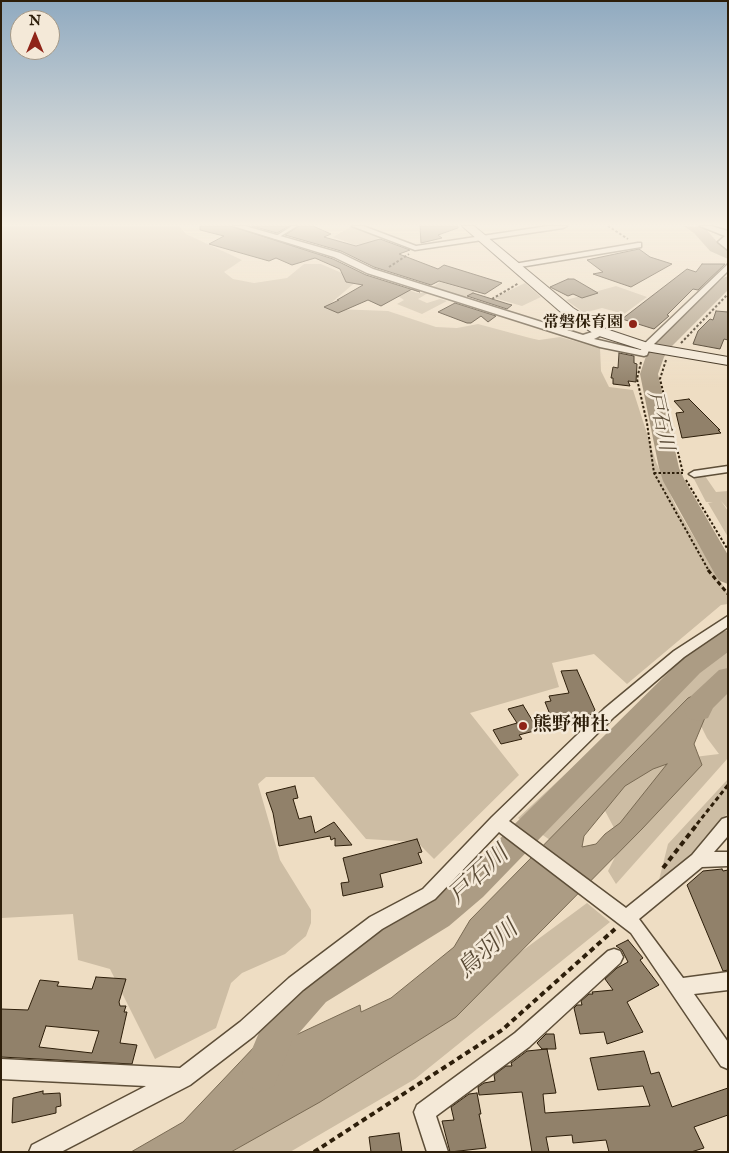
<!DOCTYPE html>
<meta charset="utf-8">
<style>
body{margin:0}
#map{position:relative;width:729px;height:1153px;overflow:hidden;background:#eeddc3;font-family:"IM FELL English",serif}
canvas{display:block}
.frame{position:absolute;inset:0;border:2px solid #2d1e0a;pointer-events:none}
.north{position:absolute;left:10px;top:10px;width:50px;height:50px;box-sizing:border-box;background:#f4e9d8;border:1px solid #a49886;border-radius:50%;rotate:0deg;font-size:14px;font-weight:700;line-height:20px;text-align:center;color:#2d1e0a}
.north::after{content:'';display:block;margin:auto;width:18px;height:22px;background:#8f2418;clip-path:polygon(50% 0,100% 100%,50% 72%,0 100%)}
</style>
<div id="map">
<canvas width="729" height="1153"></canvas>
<div class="frame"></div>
<div class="north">N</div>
</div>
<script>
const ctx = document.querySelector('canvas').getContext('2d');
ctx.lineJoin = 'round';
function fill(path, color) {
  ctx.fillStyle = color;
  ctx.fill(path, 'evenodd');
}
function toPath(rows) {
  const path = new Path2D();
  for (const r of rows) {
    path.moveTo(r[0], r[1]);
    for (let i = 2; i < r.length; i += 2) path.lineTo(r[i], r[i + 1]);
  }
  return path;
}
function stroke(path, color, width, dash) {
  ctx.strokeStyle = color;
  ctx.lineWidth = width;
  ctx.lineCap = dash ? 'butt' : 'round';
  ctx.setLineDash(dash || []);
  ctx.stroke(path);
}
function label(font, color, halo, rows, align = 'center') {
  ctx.font = font + ' "IM FELL English","Noto Serif JP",serif';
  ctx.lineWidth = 5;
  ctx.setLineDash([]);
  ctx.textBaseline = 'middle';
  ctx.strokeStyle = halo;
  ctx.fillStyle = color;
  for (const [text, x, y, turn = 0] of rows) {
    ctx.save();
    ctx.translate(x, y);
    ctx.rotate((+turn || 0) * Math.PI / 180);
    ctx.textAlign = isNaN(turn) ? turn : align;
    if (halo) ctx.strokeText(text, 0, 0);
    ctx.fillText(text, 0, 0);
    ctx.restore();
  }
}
const green = toPath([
 [1,226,179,226,186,234,242,260,224,272,233,279,254,283,287,278,304,264,321,264,358,280,330,304,330,307,336,309,388,311,436,327,457,328,478,324,530,338,539,340,560,337,600,348,601,371,609,387,633,390,656,462,676,507,728,594,728,604,721,605,627,684,594,654,552,663,559,687,470,713,519,775,434,859,417,842,366,839,314,777,266,777,258,784,280,860,311,910,311,923,306,936,285,954,242,973,231,983,216,1028,155,1059,110,969,78,960,73,914,2,918,1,926],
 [352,226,381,237,376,239,388,245,376,249,363,244,355,245,333,237],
 [440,282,461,288,471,283,483,286,464,298,431,288],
 [525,283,541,297,522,306,494,298],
 [616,286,647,297,624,314,602,308,584,313,566,300],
 [406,289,417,293,428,293,418,299,427,303,440,299,447,301,422,314,397,304,404,300,395,294],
 [705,476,716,492,728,491,728,509,721,501,728,511,728,537,708,503,713,502,706,502,693,477],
 [728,632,728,671,550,840,518,818,671,676],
 [728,689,728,758,616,884,608,871,622,843,603,807,627,777,653,762,719,754,707,738,697,718],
 [728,779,728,813,704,838,684,867,658,884,668,844],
 [587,903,610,922,415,1079,290,1152,232,1152,392,1047]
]);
const water = toPath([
 [719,684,694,744,702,765,642,829,456,1017,320,1102,231,1152,131,1152,183,1122,257,1044,283,1041,360,1005,361,1012,391,998,454,947,470,920,688,698,719,684],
 [667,764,620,823,605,834,596,844,582,847,584,836,625,786,653,769,667,764]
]);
const river = toPath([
 [684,226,704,227,720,245,728,249,728,259,710,251,694,233,684,226],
 [728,276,728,290,671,347,664,357,658,374,679,468,685,481,728,555,728,584,720,581,716,576,663,481,659,468,640,374,646,356,659,339,723,278,728,276],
 [728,630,728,652,700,673,483,897,449,926,326,1002,292,1041,274,1086,261,1092,248,1086,242,1073,266,1016,302,978,425,904,461,877,682,659,719,633,728,630],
 [728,668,728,693,713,708,708,718,698,721,688,718,684,711,691,696,719,670,728,668]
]);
const building = toPath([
 [200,226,231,226,333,259,366,275,420,292,412,289,381,306,368,300,338,313,324,307,339,300,337,300,363,285,346,282,340,269,315,258,292,265,276,258,269,261,209,244,224,236,200,230,200,226],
 [252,226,289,226,277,233,252,226],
 [299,226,313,226,331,234,324,237,356,246,380,239,410,250,399,254,438,269,444,265,502,283,485,294,439,281,431,285,374,267,341,251,285,235,299,226],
 [420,226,458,226,458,228,438,235,442,238,421,243,420,226],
 [639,249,650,257,672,264,631,287,593,274,603,272,587,260,639,249],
 [702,264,725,264,698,290,693,289,667,315,669,316,654,329,622,319,687,269,696,272,702,264],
 [568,279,574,279,598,293,582,298,573,294,568,296,550,287,568,279],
 [473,293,508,304,512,305,507,309,467,296,473,293],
 [455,303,496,316,488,322,481,316,471,323,467,323,438,312,455,303],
 [716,311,728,312,728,340,724,339,720,349,693,344,698,331,710,319,713,320,716,311],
 [619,353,634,356,634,363,637,364,636,382,628,381,630,386,613,384,613,378,611,378,613,367,618,368,619,353],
 [689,399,720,430,718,430,721,433,682,438,676,413,684,412,674,401,689,399],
 [577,670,595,710,586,720,573,713,551,717,545,702,551,701,549,696,569,693,561,671,577,670],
 [523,705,538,730,519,735,522,739,501,744,493,730,517,723,508,709,523,705],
 [295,786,298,798,293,799,299,819,311,816,315,833,334,822,352,845,335,846,335,838,331,840,330,836,279,846,273,813,266,793,295,786],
 [417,839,422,852,418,853,422,863,380,874,383,887,343,896,341,883,349,882,343,858,417,839],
 [722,869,723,871,728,870,728,970,723,971,687,885,703,871,722,869],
 [628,940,643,958,640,960,659,985,627,1002,643,1032,607,1044,604,1032,580,1034,574,1008,577,1005,582,1005,581,1001,589,994,593,994,592,992,613,990,605,979,617,968,628,962,622,950,616,946,628,940],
 [96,977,126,979,119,1002,120,1006,126,1006,124,1012,127,1012,120,1043,137,1045,132,1064,1,1057,1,1009,28,1010,40,980,59,982,57,986,92,989,96,977],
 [46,1026,99,1031,92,1053,39,1047,46,1026],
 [546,1034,554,1034,556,1049,542,1049,537,1043,546,1034],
 [547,1049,556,1093,543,1094,545,1113,650,1106,643,1086,598,1090,590,1058,644,1051,651,1074,659,1072,672,1107,728,1088,728,1115,694,1127,704,1148,691,1152,609,1152,606,1140,573,1143,572,1135,546,1137,549,1152,532,1152,522,1092,479,1095,478,1087,484,1083,495,1081,494,1075,506,1066,512,1066,511,1063,527,1051,547,1049],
 [43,1091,43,1094,60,1093,61,1106,56,1107,56,1113,12,1123,13,1098,43,1091],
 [477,1093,481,1114,479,1114,486,1148,450,1152,442,1121,454,1120,451,1107,469,1094,477,1093],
 [399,1133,402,1152,371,1152,369,1137,399,1133]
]);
const pathFar2 = toPath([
 [608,226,628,239],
 [389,267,409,254],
 [492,299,519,283],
 [681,343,728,294],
 [666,360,660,379,683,473],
 [641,362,637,379,647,423,654,473,709,571],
 [654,473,683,473],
 [686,480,728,550]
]);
const pathFar1 = toPath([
 [708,570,728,594],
 [697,824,728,785]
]);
const path = toPath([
 [663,868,698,823],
 [314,1152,502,1030,615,929]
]);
const lane = toPath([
 [292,226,297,226,276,239,273,238,292,226]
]);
const street = toPath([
 [233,226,245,226,340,253,373,269,583,335,601,329,604,330,604,334,594,339,641,350,643,345,728,264,728,271,650,348,647,355,644,356,600,347,367,273,334,257,233,226],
 [352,226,363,226,416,246,548,226,567,226,563,228,415,250,352,226],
 [700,226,711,226,728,231,728,250,718,242,725,236,700,226],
 [638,243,641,243,641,247,514,268,510,266,514,264,638,243],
 [728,466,728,472,694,477,689,474,694,471,728,466],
 [728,616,728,627,684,657,614,717,509,821,626,908,692,855,722,819,728,817,728,836,714,852,728,852,728,866,702,867,639,919,683,978,728,972,728,990,694,994,728,1042,728,1069,721,1066,631,933,499,832,435,899,382,929,303,990,254,1036,190,1085,61,1152,29,1152,32,1145,146,1086,1,1079,1,1059,180,1068,240,1022,289,978,370,917,423,889,492,817,604,709,674,651,728,616],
 [614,949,620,951,623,957,620,963,529,1047,436,1116,448,1152,427,1152,414,1112,417,1105,515,1033,608,951,614,949]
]);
const secondary = toPath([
 [462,226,474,226,573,308,606,329,648,343,728,357,728,365,646,351,596,335,563,314,462,226]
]);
const markers = [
 [633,324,5,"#8f2418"],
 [523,726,5,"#8f2418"]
];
const farPoinames = [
 ["常磐保育園",623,324]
];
const poiNames = [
 ["熊野神社",533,726]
];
const waterNames = [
 ["戸石川",659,421,78]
];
const nearWaternames = [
 ["戸石川",480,876,-43],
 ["鳥羽川",489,951,-42]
];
fill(green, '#cdbda4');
fill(water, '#ac9c84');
stroke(water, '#796a53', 1);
fill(river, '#ac9c84');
fill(building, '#91816a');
stroke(building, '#2d1e0a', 1);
stroke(lane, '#5d4e38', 3);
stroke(street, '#5d4e38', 3);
stroke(secondary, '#2d1e0a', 2);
stroke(pathFar2, '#2d1e0a', 2, [2.5, 2]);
stroke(pathFar1, '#2d1e0a', 3, [4.5, 3]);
stroke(path, '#2d1e0a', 4, [5.5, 4]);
fill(lane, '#f4e9d8');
fill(street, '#f4e9d8');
fill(secondary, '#f4e9d8');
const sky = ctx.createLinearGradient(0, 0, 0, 387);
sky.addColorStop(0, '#90aac0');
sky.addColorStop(0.58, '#f7f0e4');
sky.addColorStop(1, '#f7f0e400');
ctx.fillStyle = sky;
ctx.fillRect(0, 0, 729, 387);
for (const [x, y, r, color] of markers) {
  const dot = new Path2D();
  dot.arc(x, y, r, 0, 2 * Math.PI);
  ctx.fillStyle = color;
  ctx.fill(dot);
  stroke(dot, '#f4e9d8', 2);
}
label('bold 16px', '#2d1e0a', '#f4e9d8', farPoinames, 'right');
label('bold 19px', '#2d1e0a', '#f4e9d8', poiNames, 'left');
label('italic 20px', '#594a35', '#f4e9d8', waterNames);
label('italic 24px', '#594a35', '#f4e9d8', nearWaternames);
</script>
